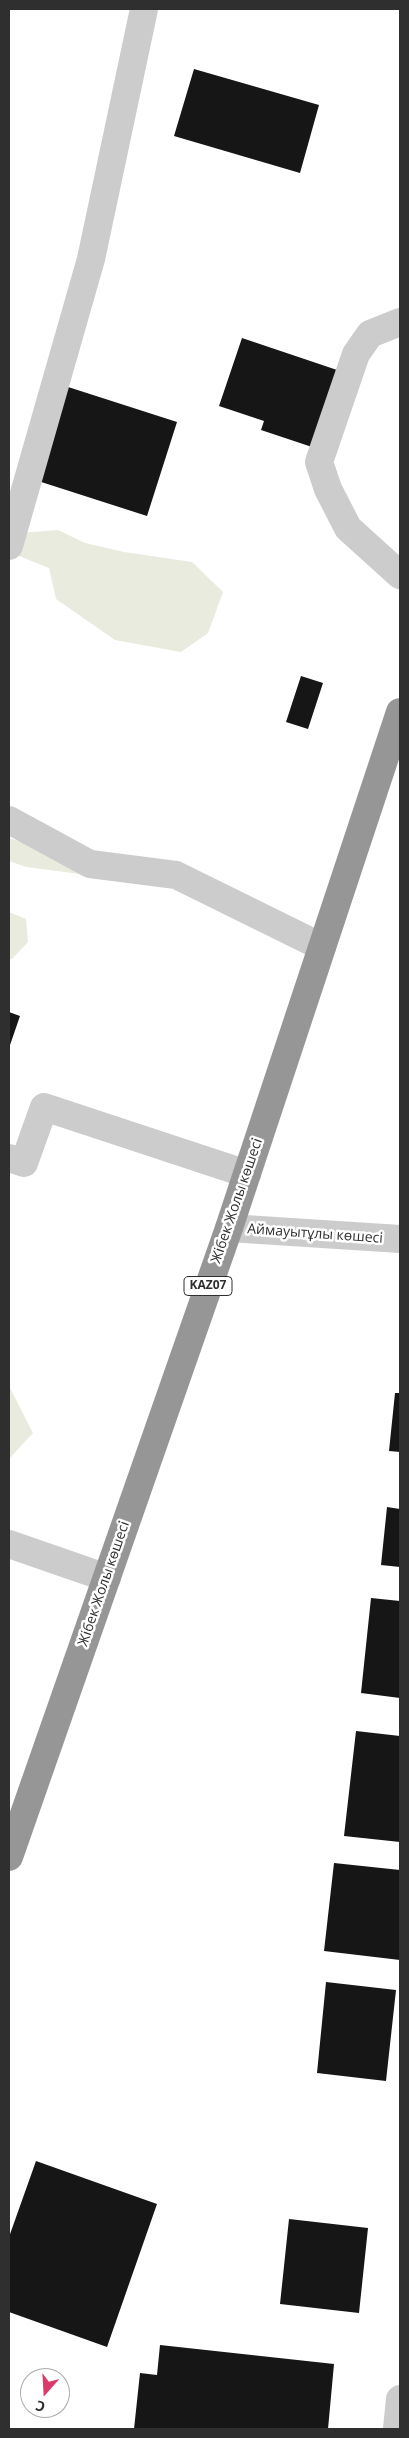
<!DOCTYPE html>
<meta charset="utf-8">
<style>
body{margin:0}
#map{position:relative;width:409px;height:2438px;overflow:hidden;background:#fff;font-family:"Open Sans",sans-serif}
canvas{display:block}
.frame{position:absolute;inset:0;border:10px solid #2f2f2f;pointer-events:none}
.north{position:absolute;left:20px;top:2368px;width:50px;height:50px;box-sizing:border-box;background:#fff;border:1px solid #acacac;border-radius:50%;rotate:199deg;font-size:14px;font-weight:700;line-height:20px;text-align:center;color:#2f2f2f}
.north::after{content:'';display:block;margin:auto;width:18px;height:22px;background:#dc3a6b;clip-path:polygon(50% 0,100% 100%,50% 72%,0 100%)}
</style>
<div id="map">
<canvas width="409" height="2438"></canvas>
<div class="frame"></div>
<div class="north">С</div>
</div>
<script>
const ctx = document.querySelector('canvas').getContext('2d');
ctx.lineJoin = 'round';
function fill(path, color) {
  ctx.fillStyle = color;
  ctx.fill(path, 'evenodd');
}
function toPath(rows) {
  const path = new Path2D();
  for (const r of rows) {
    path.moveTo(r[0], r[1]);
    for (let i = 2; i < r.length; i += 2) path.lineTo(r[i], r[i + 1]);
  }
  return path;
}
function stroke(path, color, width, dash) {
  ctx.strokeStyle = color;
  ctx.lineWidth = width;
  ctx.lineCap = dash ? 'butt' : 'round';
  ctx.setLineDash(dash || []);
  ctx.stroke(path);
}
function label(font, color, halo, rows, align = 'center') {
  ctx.font = font + ' "Open Sans",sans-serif';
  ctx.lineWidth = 5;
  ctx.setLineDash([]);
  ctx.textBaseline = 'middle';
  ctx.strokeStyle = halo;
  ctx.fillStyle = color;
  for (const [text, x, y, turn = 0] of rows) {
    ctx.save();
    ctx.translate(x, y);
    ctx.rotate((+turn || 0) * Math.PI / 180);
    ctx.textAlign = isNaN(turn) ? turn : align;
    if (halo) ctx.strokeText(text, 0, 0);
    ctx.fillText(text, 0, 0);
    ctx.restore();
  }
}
const green = toPath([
 [58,530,85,543,124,552,192,562,223,592,208,633,181,652,115,640,56,599,49,568,14,554,20,533],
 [9,838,90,864,88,875,26,867,9,861],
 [9,912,26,919,28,942,12,959,9,959],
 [9,1386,33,1433,9,1459]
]);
const building = toPath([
 [194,69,319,105,300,173,174,136],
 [242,338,343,372,318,449,261,430,264,421,219,406],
 [65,386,177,422,147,516,35,480],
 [301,676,323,683,308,729,286,722],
 [9,1012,20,1016,9,1048],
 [395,1393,400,1393,400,1452,389,1451],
 [387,1507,400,1509,400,1567,381,1565],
 [371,1598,400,1601,400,1698,361,1693],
 [356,1731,400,1736,400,1842,344,1836],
 [334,1863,400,1870,400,1960,324,1951],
 [326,1982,396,1990,386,2081,317,2073],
 [36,2161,157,2204,107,2347,9,2312,9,2237],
 [289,2219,368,2228,359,2313,280,2304],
 [160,2345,334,2364,328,2429,134,2429,140,2373,157,2375]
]);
const minor = toPath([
 [400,322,370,334,356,354,319,462,328,489,348,528,400,575],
 [9,546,91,259,144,9],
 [9,820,90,864,176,875,322,947],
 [9,1158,24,1163,44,1107,247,1174],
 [229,1228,400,1239],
 [9,1544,107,1578],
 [397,2429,400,2399]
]);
const highway = toPath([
 [9,1857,229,1228,400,712]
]);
const shields = [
 [208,1286,48]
];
const shieldNames = [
 ["KAZ07",208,1286]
];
const streetNames = [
 ["Жібек Жолы көшесі",237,1201,-71],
 ["Аймауытұлы көшесі",315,1234,4],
 ["Жібек Жолы көшесі",104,1584,-71]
];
fill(green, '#e8ebdd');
fill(building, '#161616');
stroke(minor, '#ccc', 28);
stroke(highway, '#969696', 28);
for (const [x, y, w] of shields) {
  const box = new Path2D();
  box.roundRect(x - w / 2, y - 9.5, w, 19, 4);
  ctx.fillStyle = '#fff';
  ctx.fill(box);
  stroke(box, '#2f2f2f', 1);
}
label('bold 12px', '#2f2f2f', null, shieldNames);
label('14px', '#2f2f2f', '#fff', streetNames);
</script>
